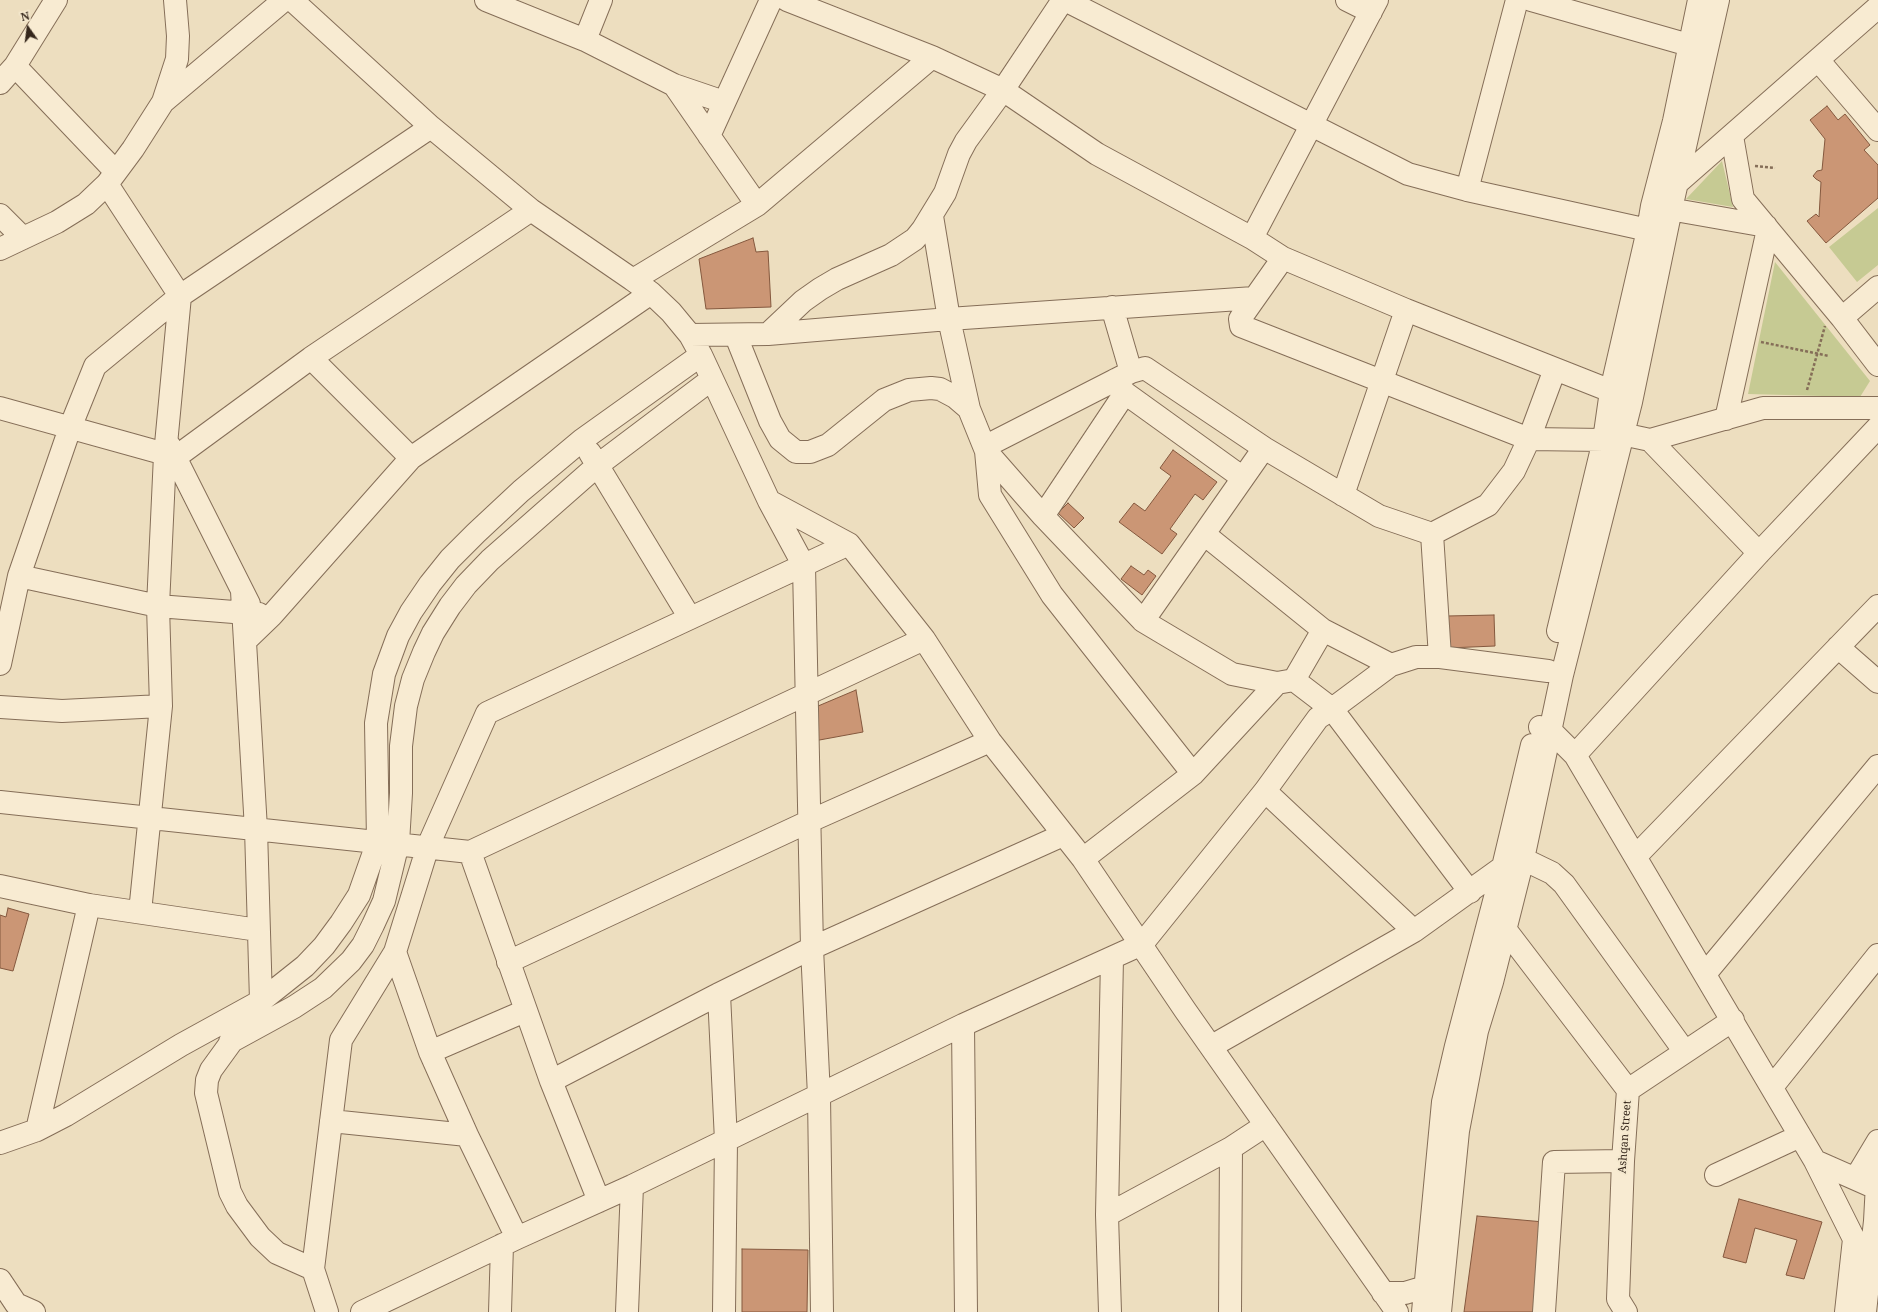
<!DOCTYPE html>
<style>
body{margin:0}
#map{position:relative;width:1878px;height:1312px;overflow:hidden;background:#eddebf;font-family:"Noto Serif",serif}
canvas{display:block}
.north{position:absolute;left:8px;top:8px;width:40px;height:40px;-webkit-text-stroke:3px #f4e8ce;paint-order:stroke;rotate:346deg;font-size:11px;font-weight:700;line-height:16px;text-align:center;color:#35271c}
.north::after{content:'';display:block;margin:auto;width:14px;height:18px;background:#35271c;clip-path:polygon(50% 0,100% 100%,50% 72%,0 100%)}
</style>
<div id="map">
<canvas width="1878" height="1312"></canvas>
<div class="north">N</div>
</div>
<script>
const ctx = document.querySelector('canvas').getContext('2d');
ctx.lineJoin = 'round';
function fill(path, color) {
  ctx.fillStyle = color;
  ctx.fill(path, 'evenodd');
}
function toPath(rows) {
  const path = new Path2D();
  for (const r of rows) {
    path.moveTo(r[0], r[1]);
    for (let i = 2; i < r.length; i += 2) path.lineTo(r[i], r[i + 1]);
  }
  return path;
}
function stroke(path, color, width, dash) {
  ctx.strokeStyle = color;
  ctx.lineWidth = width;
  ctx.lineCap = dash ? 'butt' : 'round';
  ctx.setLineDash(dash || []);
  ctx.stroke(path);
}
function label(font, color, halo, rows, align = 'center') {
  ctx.font = font + ' "Noto Serif",serif';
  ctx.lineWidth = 4;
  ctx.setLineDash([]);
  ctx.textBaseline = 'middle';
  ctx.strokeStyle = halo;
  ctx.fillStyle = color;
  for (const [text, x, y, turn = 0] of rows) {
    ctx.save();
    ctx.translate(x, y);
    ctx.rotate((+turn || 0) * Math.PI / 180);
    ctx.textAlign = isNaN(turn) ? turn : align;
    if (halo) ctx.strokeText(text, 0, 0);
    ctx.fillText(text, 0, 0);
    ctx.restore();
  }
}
const green = toPath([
 [1722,161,1733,207,1686,199],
 [1878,208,1878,265,1857,282,1829,247],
 [1775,262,1870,381,1860,397,1748,394]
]);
const building = toPath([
 [1827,106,1838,120,1845,114,1870,145,1864,150,1878,165,1878,198,1826,243,1807,221,1816,214,1819,217,1821,182,1816,179,1813,176,1817,171,1822,170,1825,139,1810,120,1827,106],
 [753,238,756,252,768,251,771,307,706,309,699,259,753,238],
 [1173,450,1217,482,1203,500,1195,494,1170,529,1177,534,1162,554,1119,522,1134,503,1145,511,1171,476,1160,468,1173,450],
 [1068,503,1084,518,1074,528,1058,513,1068,503],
 [1131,566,1144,575,1148,570,1156,576,1142,595,1121,579,1131,566],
 [1494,615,1495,646,1448,648,1447,616,1494,615],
 [856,690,863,732,814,741,811,709,856,690],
 [8,908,29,914,13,971,0,968,0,915,6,917,8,908],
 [1739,1199,1822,1222,1804,1279,1786,1275,1797,1240,1755,1228,1746,1263,1723,1257,1739,1199],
 [1477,1216,1544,1222,1536,1312,1464,1312,1477,1216],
 [742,1249,808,1250,807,1312,742,1312,742,1249]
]);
const path = toPath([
 [1755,166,1775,168],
 [1761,342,1829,356],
 [1807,390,1825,326]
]);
const minor = toPath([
 [292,0,431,127,531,210,633,280,651,293,671,312,690,335,701,355,769,501,849,544,924,639,990,741,1083,859,1185,1010,1397,1312],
 [486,0,585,40,674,85,724,102],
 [787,0,932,57,1003,90,1097,154,1252,238,1283,258,1406,310,1611,391],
 [1065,0,1408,174,1467,190,1648,230],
 [1347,0,1371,12],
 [1531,0,1689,45],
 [585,40,601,0],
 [1818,60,1878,130],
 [15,66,116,172],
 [0,83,15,66,56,0],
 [674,85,757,205],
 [163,102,177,59,178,36,175,0],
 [709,136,771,0],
 [1732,136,1743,199,1842,318,1878,365],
 [107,184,180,296,165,455,158,606,161,706,140,912],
 [1675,185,1878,7],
 [1467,190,1517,0],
 [1658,207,1766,226],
 [0,215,23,238],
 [932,216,949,319,969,409,986,451,994,442,1131,372,1145,368,1264,448,1379,516,1432,534,1488,505,1514,471,1529,439,1604,440],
 [1252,238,1377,0],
 [0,249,57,222,86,204,107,184,116,172,133,149,163,102,284,0],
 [1283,258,1240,319,1241,326,1529,439,1555,369],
 [633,280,757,205,932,57],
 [1112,307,1131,372],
 [1842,318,1878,287],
 [768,334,949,319,1254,298],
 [690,335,768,334,803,301,820,289,837,279,891,255,915,239,923,229,945,193,959,154,966,141,1003,90,1063,0],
 [736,336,770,421,780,439,796,452,810,452,828,445,884,400,909,390,931,388,940,389,955,397,969,409],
 [311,358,411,458],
 [1115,380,1125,393,1243,478],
 [0,408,176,457],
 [1726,419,1768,229],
 [1622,434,1650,440,1763,408,1878,408],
 [1650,440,1759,553],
 [169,445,249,604],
 [986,451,1043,516,1143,621,1232,674,1277,683,1294,680,1332,709,1470,892],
 [986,451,990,495,1052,595,1193,774],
 [590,453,690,618],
 [165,465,311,358,531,210],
 [1343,495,1406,310],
 [769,501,804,566,812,948,819,1096,822,1312],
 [1043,516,1125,393],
 [1204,534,1323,630,1391,665],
 [1432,534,1440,657],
 [19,576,158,606,259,614],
 [242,591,256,829,261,1001,211,1070,207,1080,206,1093,230,1192,237,1206,260,1237,277,1253,313,1269,327,1312],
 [1143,621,1264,448],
 [1558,631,1604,440,1611,391,1648,230,1652,206,1674,121,1699,0],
 [245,641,272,615,411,458,651,293],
 [1838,647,1878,682],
 [0,664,19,576,70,428,95,366,180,296,431,127],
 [1294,680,1323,630],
 [0,707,62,711,161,706],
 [1540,727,1550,730,1575,755,1815,1161,1854,1239,1846,1312],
 [1575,755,1759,553,1878,427],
 [1265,791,1414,931],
 [0,802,470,852,924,639],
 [470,852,551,1081,599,1201],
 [1636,856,1878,606],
 [1083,859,1193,774,1277,683],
 [1523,859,1552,873,1564,884,1685,1052],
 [0,886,89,905,258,930],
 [1505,929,1628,1090,1623,1161,1618,1299,1626,1312],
 [395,952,430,1052,467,1135,517,1238],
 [508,962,810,821,990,741],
 [1705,974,1878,766],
 [719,994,726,1141,724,1312],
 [963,1025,966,1312],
 [230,1042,294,1007,323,988,351,961,363,945,373,925,384,901,398,843,401,793,401,746,406,706,413,679,424,652,433,633,450,606,466,585,490,560,598,465,712,379],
 [1212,1046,1414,931,1503,867],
 [430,1052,525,1011],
 [551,1081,719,994,812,948,1063,835],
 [1772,1087,1878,955],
 [1628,1090,1733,1020],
 [331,1121,467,1135],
 [37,1130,89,905],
 [0,1143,37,1130,66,1115,181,1045,261,1001,305,966,324,946,341,923,359,895,378,841,376,723,384,674,398,636,411,612,430,584,450,559,476,533,521,491,582,440,701,355],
 [1815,1161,1876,1188],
 [1716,1175,1800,1136],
 [1857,1176,1878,1141],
 [1107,1215,1231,1148,1266,1125],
 [313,1269,341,1040,395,952,428,846,487,713,849,544],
 [0,1280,16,1304,34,1312],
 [1383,1293,1405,1293,1425,1287],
 [362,1312,517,1238,632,1186,963,1025,1142,944,1265,791,1318,718,1332,709,1391,665,1416,657,1440,657,1548,671],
 [500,1312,502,1245],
 [627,1312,632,1186],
 [1110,1312,1107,1215,1112,958],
 [1230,1312,1231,1148],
 [1423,1312,1443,1102,1456,1046,1503,867,1532,745],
 [1440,1312,1458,1131,1477,1031,1492,982,1523,859,1562,675,1631,402,1671,209,1718,0],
 [1544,1312,1554,1162,1623,1161],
 [1865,1312,1875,1221,1878,1165]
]);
const streetNames = [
 ["Ashqan Street",1625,1137,-86]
];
fill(green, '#c6ca93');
fill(building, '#cb9675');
stroke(building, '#84583e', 1);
stroke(minor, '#856e58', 24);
stroke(path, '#856e58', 2.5, [3, 2]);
stroke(minor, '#f8ebd2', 22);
label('11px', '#35271c', '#f4e8ce', streetNames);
</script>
